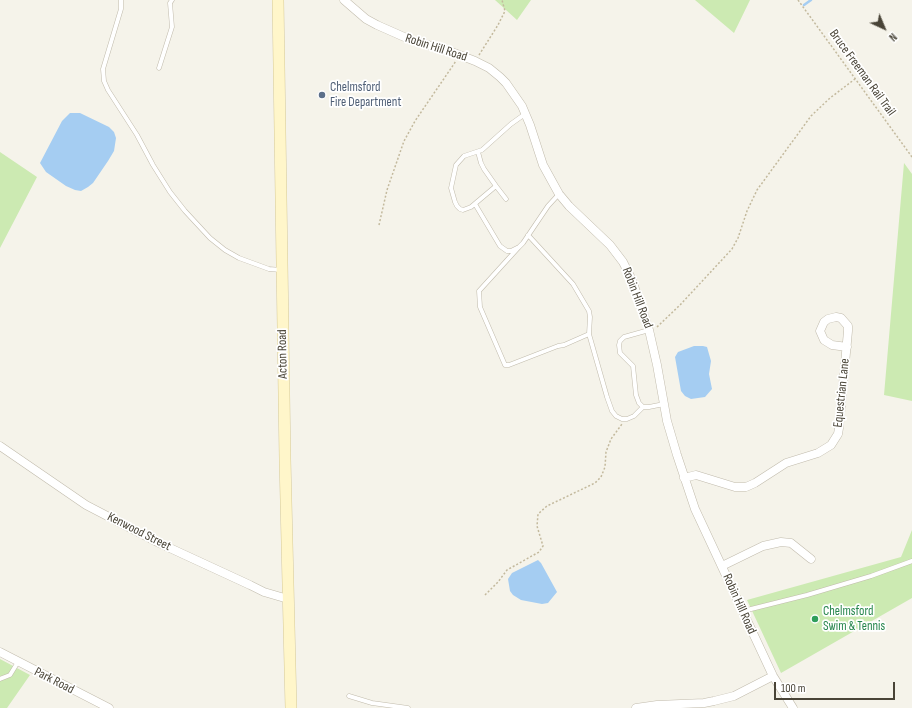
<!DOCTYPE html>
<style>
body{margin:0}
#map{position:relative;width:912px;height:708px;overflow:hidden;background:#f5f3ea;font-family:"Sofia Sans Condensed",sans-serif}
canvas{display:block}
.north{position:absolute;left:864px;top:8px;width:40px;height:40px;-webkit-text-stroke:3px #fff;paint-order:stroke;rotate:136deg;font-size:11px;font-weight:700;line-height:16px;text-align:center;color:#494437}
.north::after{content:'';display:block;margin:auto;width:14px;height:18px;background:#494437;clip-path:polygon(50% 0,100% 100%,50% 72%,0 100%)}
.scale{position:absolute;left:774px;top:682px;width:121px;height:18px;box-sizing:border-box;border:2px solid #494437;border-top:0;padding-left:5px;font-size:12px;line-height:14px;white-space:nowrap;color:#494437;-webkit-text-stroke:3px #fff;paint-order:stroke}
</style>
<div id="map">
<canvas width="912" height="708"></canvas>
<div class="north">N</div>
<div class="scale">100 m</div>
</div>
<script>
const ctx = document.querySelector('canvas').getContext('2d');
ctx.lineJoin = 'round';
function fill(path, color) {
  ctx.fillStyle = color;
  ctx.fill(path, 'evenodd');
}
function toPath(rows) {
  const path = new Path2D();
  for (const r of rows) {
    path.moveTo(r[0], r[1]);
    for (let i = 2; i < r.length; i += 2) path.lineTo(r[i], r[i + 1]);
  }
  return path;
}
function stroke(path, color, width, dash) {
  ctx.strokeStyle = color;
  ctx.lineWidth = width;
  ctx.lineCap = dash ? 'butt' : 'round';
  ctx.setLineDash(dash || []);
  ctx.stroke(path);
}
function label(font, color, halo, rows, align = 'center') {
  ctx.font = font + ' "Sofia Sans Condensed",sans-serif';
  ctx.lineWidth = 3.5;
  ctx.setLineDash([]);
  ctx.textBaseline = 'middle';
  ctx.strokeStyle = halo;
  ctx.fillStyle = color;
  for (const [text, x, y, turn = 0] of rows) {
    ctx.save();
    ctx.translate(x, y);
    ctx.rotate((+turn || 0) * Math.PI / 180);
    ctx.textAlign = isNaN(turn) ? turn : align;
    if (halo) ctx.strokeText(text, 0, 0);
    ctx.fillText(text, 0, 0);
    ctx.restore();
  }
}
const green = toPath([
 [495,0,531,0,517,20],
 [695,0,750,0,734,33],
 [0,152,37,177,0,248],
 [904,163,912,174,912,401,884,395],
 [912,530,912,598,781,673,747,600,901,557],
 [0,659,30,675,7,708,0,708]
]);
const water = toPath([
 [70,113,80,113,109,127,114,132,116,138,114,151,108,161,93,183,88,187,81,191,75,190,66,186,46,172,40,163,62,121],
 [694,346,703,346,707,347,711,361,709,374,712,389,705,397,691,399,685,396,681,391,675,357,678,352],
 [538,560,541,563,557,592,548,603,542,604,521,600,513,595,510,591,508,579,512,573]
]);
const stream = toPath([
 [804,5,811,0]
]);
const path = toPath([
 [798,0,912,157],
 [479,55,498,25,505,11,502,0],
 [379,225,387,190,404,141,415,121,456,61],
 [657,327,680,305,732,249,738,238,747,211,757,190,811,116,830,98,855,79],
 [485,595,498,582,507,570,539,552,543,546,537,526,538,514,547,506,595,483,601,477,605,467,606,452,611,439,622,424]
]);
const lane = toPath([
 [121,0,121,9,103,69,104,81,108,90,137,135,153,165,170,192,185,211,210,238,225,250,239,258,269,269,281,270],
 [159,68,172,27,170,3,172,0],
 [478,152,481,163,484,169,496,186,506,199],
 [496,186,471,207,463,210,460,209,457,206,455,202,451,188,456,165,464,156,482,150,511,124,525,114],
 [475,204,500,246,507,251,511,251,519,247,523,243,548,206,559,194],
 [528,235,573,284,589,311,590,317,589,334,607,397,612,411,616,416,622,419,627,419,634,416,643,407,649,407,664,404],
 [519,247,479,291,480,307,505,365,509,365,558,346,564,345,589,334],
 [643,407,639,403,636,395,633,366,620,353,619,345,620,341,624,337,649,330],
 [743,611,807,595,871,576,912,561],
 [0,679,10,675,18,662],
 [349,696,372,703,408,708]
]);
const street = toPath([
 [344,0,366,19,377,25,411,40,449,51,475,61,489,68,500,77,506,83,522,106,530,125,543,165,559,194,569,206,610,245,623,262,632,280,649,330,657,365,667,421,677,455,695,509,773,676,793,708],
 [0,446,86,505,159,543,250,585,264,592,288,599],
 [684,478,696,475,735,487,746,487,755,483,786,463,818,453,831,445,838,434,839,428,848,331,848,326,841,318,836,317,828,319,824,322,820,331,824,340,832,345,847,347],
 [722,566,763,546,781,542,791,543,811,559],
 [0,652,109,708],
 [636,708,657,705,704,703,714,701,734,696,773,676]
]);
const secondary = toPath([
 [278,0,285,459,291,708]
]);
const markers = [
 [322,95,4,"#5c6f8a"],
 [815,619,4,"#2e9e5b"]
];
const streetNames = [
 ["Robin Hill Road",436,48,18],
 ["Bruce Freeman Rail Trail",862,73,54],
 ["Robin Hill Road",637,298,69],
 ["Acton Road",283,354,-91],
 ["Equestrian Lane",842,393,-84],
 ["Kenwood Street",139,532,27],
 ["Robin Hill Road",739,604,66],
 ["Park Road",54,681,27]
];
const serviceNames = [
 ["Chelmsford",330,88],
 ["Fire Department",330,103]
];
const leisureNames = [
 ["Chelmsford",823,612],
 ["Swim & Tennis",823,627]
];
fill(green, '#cceab2');
fill(water, '#a5cdf2');
stroke(stream, '#a5cdf2', 2.5);
stroke(lane, '#c1bbac', 5);
stroke(street, '#c1bbac', 9);
stroke(secondary, '#d6ca99', 12);
stroke(path, '#c3b99d', 1.5, [2, 2]);
stroke(lane, '#fff', 4);
stroke(street, '#fff', 8);
stroke(secondary, '#fff6ca', 11);
for (const [x, y, r, color] of markers) {
  const dot = new Path2D();
  dot.arc(x, y, r, 0, 2 * Math.PI);
  ctx.fillStyle = color;
  ctx.fill(dot);
  stroke(dot, '#fff', 1.5);
}
label('13px', '#494437', '#fff', streetNames);
label('13px', '#4e5e75', '#fff', serviceNames, 'left');
label('13px', '#27864d', '#fff', leisureNames, 'left');
</script>
